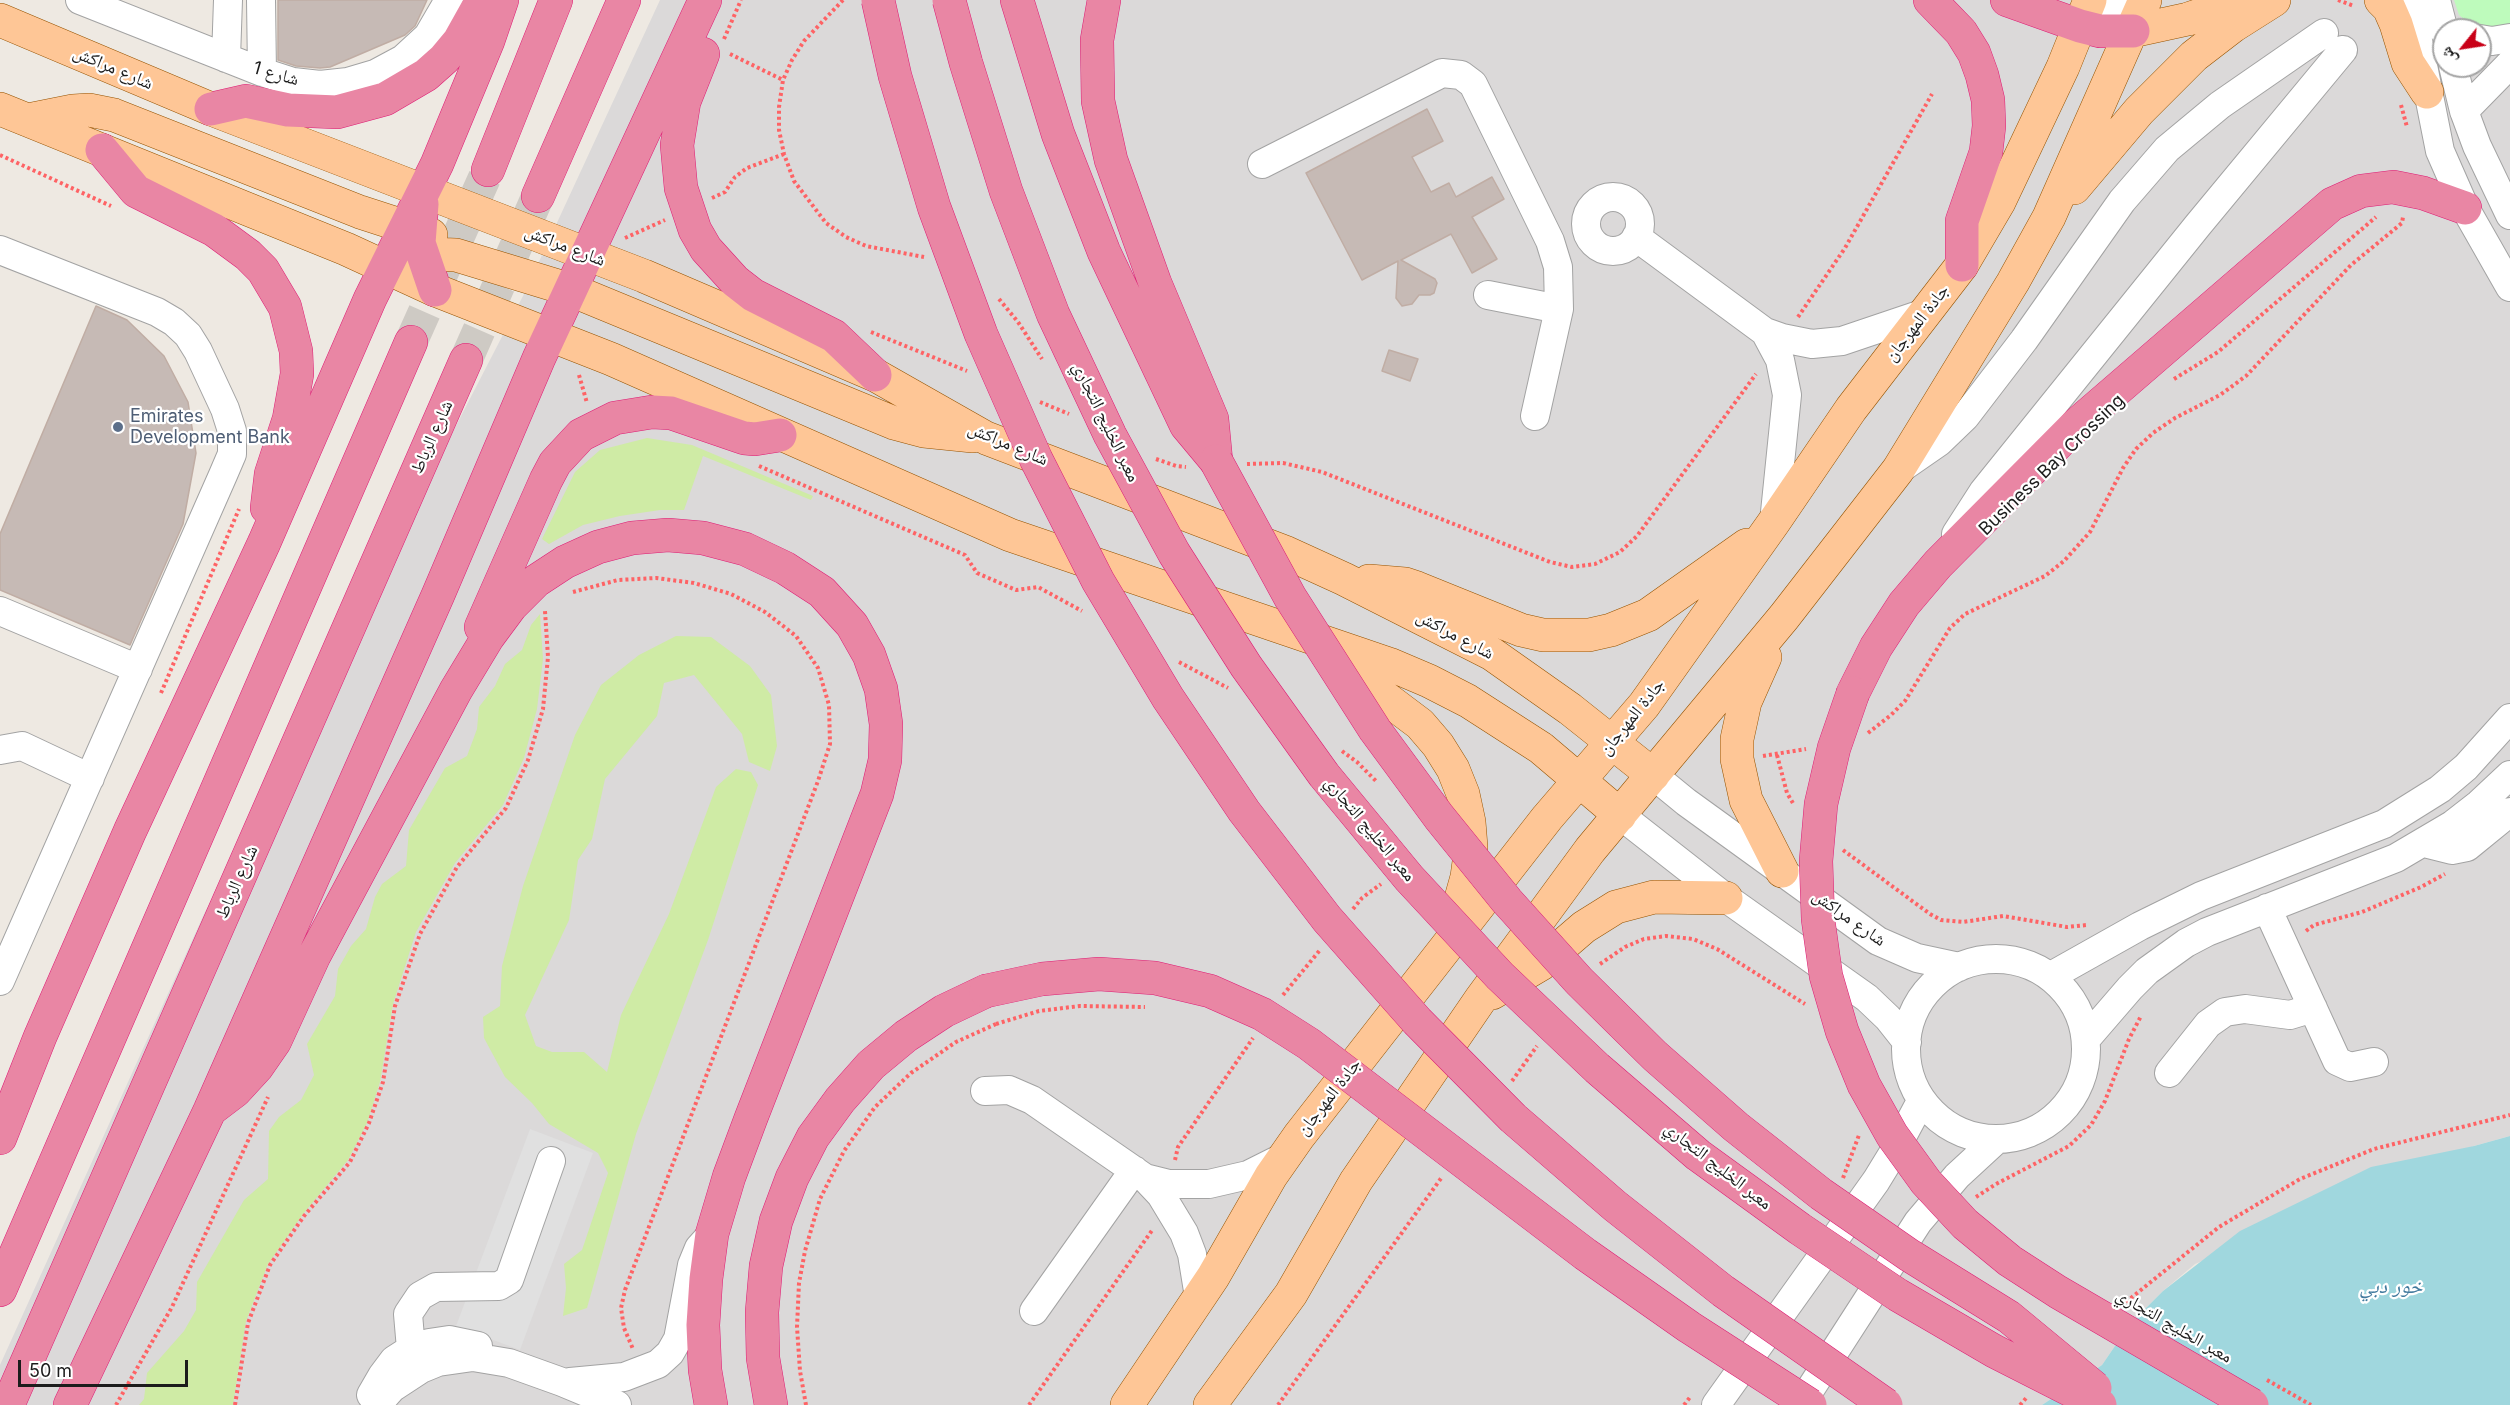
<!DOCTYPE html>
<meta charset="utf-8">
<style>
body{margin:0}
#map{position:relative;width:2510px;height:1405px;overflow:hidden;background:#eee9e2;font-family:Inter,"Noto Naskh Arabic",sans-serif}
canvas{display:block}
.north{position:absolute;left:2432px;top:18px;width:60px;height:60px;box-sizing:border-box;background:#fff;border:2px solid #a4a4a4;border-radius:50%;rotate:240deg;font-size:16px;font-weight:700;line-height:24px;text-align:center;color:#1c1c1c}
.north::after{content:'';display:block;margin:auto;width:21px;height:27px;background:#c90017;clip-path:polygon(50% 0,100% 100%,50% 72%,0 100%)}
.scale{position:absolute;left:18px;top:1360px;width:170px;height:27px;box-sizing:border-box;border:3px solid #1c1c1c;border-top:0;padding-left:8px;font-size:18px;line-height:21px;white-space:nowrap;color:#1c1c1c;-webkit-text-stroke:4px #fff;paint-order:stroke}
</style>
<div id="map">
<canvas width="2510" height="1405"></canvas>
<div class="north">ش</div>
<div class="scale">50 m</div>
</div>
<script>
const ctx = document.querySelector('canvas').getContext('2d');
ctx.lineJoin = 'round';
function fill(path, color) {
  ctx.fillStyle = color;
  ctx.fill(path, 'evenodd');
}
function toPath(rows) {
  const path = new Path2D();
  for (const r of rows) {
    if (r.length === 3) {
      path.moveTo(r[0] + r[2], r[1]);
      path.arc(r[0], r[1], r[2], 0, 2 * Math.PI);
      continue;
    }
    path.moveTo(r[0], r[1]);
    for (let i = 2; i < r.length; i += 2) path.lineTo(r[i], r[i + 1]);
  }
  return path;
}
function stroke(path, color, width, dash) {
  ctx.strokeStyle = color;
  ctx.lineWidth = width;
  ctx.lineCap = dash ? 'butt' : 'round';
  ctx.setLineDash(dash || []);
  ctx.stroke(path);
}
function label(font, color, halo, rows, align = 'center') {
  ctx.font = font + ' Inter,"Noto Naskh Arabic",sans-serif';
  ctx.lineWidth = 4.5;
  ctx.setLineDash([]);
  ctx.textBaseline = 'middle';
  ctx.strokeStyle = halo;
  ctx.fillStyle = color;
  for (const [text, x, y, turn = 0] of rows) {
    ctx.save();
    ctx.translate(x, y);
    ctx.rotate((+turn || 0) * Math.PI / 180);
    ctx.textAlign = isNaN(turn) ? turn : align;
    if (halo) ctx.strokeText(text, 0, 0);
    ctx.fillText(text, 0, 0);
    ctx.restore();
  }
}
const residential = toPath([
 [660,0,2510,0,2510,1136,2474,1146,2195,1264,2163,1291,2130,1324,2102,1365,2042,1405,0,1405,0,1365,204,914,524,294],
 [2444,30,2480,30,2480,66,2444,66]
]);
const grass = toPath([
 [647,438,692,445,813,496,811,500,703,456,684,510,660,510,620,516,583,525,549,544,542,539,575,472,600,450],
 [540,614,543,659,537,709,524,758,503,805,455,863,416,932,393,1004,380,1082,367,1123,348,1160,303,1214,268,1264,246,1321,233,1405,139,1405,144,1399,147,1373,184,1331,196,1310,197,1282,244,1200,268,1179,269,1131,279,1117,301,1100,314,1075,307,1044,335,996,338,969,351,946,366,929,375,897,382,884,406,866,409,830,445,768,467,756,477,729,479,707,495,686,505,664,522,650,531,625],
 [676,636,711,637,750,666,771,695,777,746,770,771,749,762,742,734,694,675,664,683,657,716,605,779,592,839,578,860,569,920,525,1015,536,1046,552,1052,584,1052,607,1072,621,1015,669,914,716,787,736,769,751,772,758,785,708,940,636,1134,587,1308,563,1316,566,1288,564,1264,582,1250,608,1173,598,1153,549,1124,532,1103,505,1077,484,1038,483,1017,500,1006,502,966,523,886,575,735,601,685,639,655]
]);
const park = toPath([
 [2454,0,2510,0,2510,29,2477,30,2459,15]
]);
const parking = toPath([
 [530,1129,593,1153,520,1350,456,1326]
]);
const water = toPath([
 [2510,1136,2510,1405,2042,1405,2102,1365,2130,1324,2163,1291,2240,1231,2371,1167,2474,1146]
]);
const building = toPath([
 [278,0,427,0,415,26,405,35,330,67,320,68,296,66,278,60,278,0],
 [1427,109,1443,141,1412,157,1431,192,1449,183,1456,197,1492,177,1504,199,1472,217,1497,259,1472,273,1451,234,1401,260,1435,279,1437,283,1434,293,1430,295,1419,295,1412,304,1402,306,1396,298,1398,261,1362,280,1306,173,1427,109],
 [96,306,127,320,164,356,188,402,196,453,183,524,130,645,0,590,0,534,96,306],
 [1389,350,1418,359,1410,381,1382,371,1389,350]
]);
const highwayTunnel = toPath([
 [411,342,488,170],
 [466,360,538,196]
]);
const path = toPath([
 [843,0,804,41,792,60,783,80,779,107,779,130,784,154,794,181,826,223,846,237,866,246,924,257],
 [2338,0,2354,6],
 [724,39,741,0],
 [730,54,783,80],
 [2401,105,2407,127],
 [0,155,111,206],
 [712,198,725,192,735,177,747,168,784,154],
 [625,238,665,220],
 [999,299,1018,322,1042,359],
 [1798,317,1845,248,1932,94],
 [871,332,967,371],
 [579,375,587,403],
 [2174,379,2218,352,2376,217],
 [1040,402,1069,414],
 [1156,459,1176,466,1186,467],
 [1247,464,1283,463,1322,472,1550,562,1572,567,1595,564,1620,552,1637,536,1756,374],
 [759,466,965,555,977,573,1016,590,1038,587,1082,611],
 [573,592,618,580,656,578,694,583,731,594,765,612,796,636,818,668,829,705,830,744,818,781,625,1290,621,1308,624,1328,633,1349],
 [1179,662,1228,688],
 [161,693,239,509],
 [1868,733,1891,715,1905,701,1950,628,1965,614,2045,576,2064,561,2090,532,2123,468,2136,449,2153,433,2175,418,2220,395,2246,376,2351,265,2402,223,2403,217],
 [1342,751,1357,762,1377,782],
 [1777,755,1787,793,1794,805],
 [1763,756,1806,749],
 [1843,850,1930,914,1941,920,1963,922,2003,916,2067,927,2087,925],
 [1353,909,1362,898,1381,884],
 [2306,931,2314,925,2362,912,2421,887,2445,874],
 [1600,964,1625,947,1644,939,1666,936,1693,939,1717,949,1805,1004],
 [1283,995,1320,950],
 [1512,1081,1537,1046],
 [1175,1160,1178,1147,1253,1038],
 [1843,1178,1859,1135],
 [1976,1197,1996,1184,2069,1146,2091,1125,2105,1101,2129,1039,2141,1016],
 [2126,1302,2219,1227,2300,1179,2374,1149,2510,1115],
 [116,1405,172,1307,268,1097],
 [235,1405,248,1323,270,1265,304,1216,350,1162,369,1123,383,1082,395,1006,420,934,457,867,506,808,528,760,543,709,548,657,545,611],
 [806,1405,800,1371,797,1327,799,1283,805,1251,820,1199,844,1151,875,1107,911,1073,956,1042,996,1024],
 [1029,1405,1153,1229],
 [1278,1405,1442,1177],
 [1684,1405,1691,1396],
 [2020,1405,2028,1396]
]);
const minor = toPath([
 [80,0,262,72,293,82,320,85,348,82,375,74,403,59,428,36,449,0],
 [261,0,262,72],
 [2094,0,2139,16],
 [2410,0,2440,151,2465,208,2510,287],
 [2436,0,2444,31],
 [2480,39,2492,41,2510,38],
 [226,58,228,0],
 [2453,66,2464,111,2477,146,2510,215],
 [2464,111,2510,64],
 [1262,164,1442,73,1461,75,1473,84,1550,241,1558,267,1559,309,1535,416],
 [1613,224,27],
 [1636,237,1765,332,1782,338,1812,344,1842,341,1925,313],
 [0,250,157,312,174,322,188,335,198,351,225,409,232,431,232,454,223,475,0,981],
 [1488,295,1559,309],
 [1765,332,1780,360,1787,395,1774,522],
 [1900,469,1939,442,1965,417,2024,340,2122,201,2167,149,2220,105,2324,33],
 [1956,534,1983,492,2198,225,2343,50],
 [0,611,138,669],
 [0,750,22,746,90,778],
 [1653,775,1686,802,1878,941,1917,958,1959,967],
 [1620,815,1726,898,1867,998,1888,1018,1907,1042],
 [2424,843,2452,850,2467,847,2510,812],
 [2267,908,2337,1061,2350,1067,2374,1062],
 [1996,1049,90],
 [2051,976,2140,926,2201,896,2384,824,2440,789,2466,767,2510,718],
 [2086,1039,2130,988,2147,971,2186,943,2207,932,2396,858,2452,825,2479,804,2510,775],
 [2169,1073,2208,1024,2225,1012,2245,1009,2290,1015,2313,1008],
 [985,1091,1009,1090,1032,1100,1145,1178,1161,1195,1184,1233,1192,1254,1199,1297],
 [1145,1178,1169,1184,1209,1184,1248,1175,1284,1157],
 [1034,1311,1134,1170],
 [411,1349,408,1314,420,1296,436,1287,499,1286,509,1280,551,1161],
 [570,1382,624,1377,658,1364,670,1353,678,1339,692,1265,699,1248,708,1238],
 [371,1395,382,1376,394,1360,411,1349,429,1343,449,1340,478,1346],
 [377,1405,392,1388,421,1369,438,1362,473,1357,509,1363,562,1382,617,1405],
 [1716,1405,1876,1181,1895,1150,1920,1103],
 [1800,1405,1918,1222,1957,1176,1995,1141]
]);
const major = toPath([
 [2381,0,2389,8,2396,24,2408,63,2427,92],
 [0,20,211,109,644,276,875,375,986,438,1287,553,1344,579,1492,654,1570,709,1653,775],
 [2133,31,2188,19,2244,0],
 [0,109,346,249,435,290,611,359,1010,535,1389,664,1429,681,1468,701,1541,748,1620,815],
 [28,120,73,111,89,110,114,115,360,212,431,235],
 [2074,188,2139,111,2194,56,2233,26,2274,0],
 [396,264,431,254,456,255,571,290,894,423,924,431,973,436],
 [1369,581,1405,584,1417,588,1521,630,1543,635,1589,635,1611,630,1648,615,1747,545],
 [1327,654,1420,724,1438,745,1453,769,1463,794,1469,822,1471,847,1467,877,1453,927],
 [1765,657,1745,702,1737,739,1737,759,1746,800,1782,871],
 [1492,993,1541,964,1584,927,1616,907,1654,897,1726,898],
 [1127,1405,1213,1277,1271,1176,1299,1136,1547,818,1644,705,1774,522,1851,409,1962,265,1999,202,2063,67,2090,0],
 [1210,1405,1291,1294,1356,1181,1480,1000,1590,850,1784,617,1898,470,2013,282,2049,217,2145,0]
]);
const highway = toPath([
 [1017,0,1058,134,1104,252,1186,425,1216,461],
 [1104,0,1097,40,1098,101,1111,160,1155,283,1212,419,1216,461],
 [1930,0,1961,32,1974,53,1982,75,1988,100,1989,126,1986,152,1962,221,1962,265],
 [2007,0,2080,26,2100,31,2133,31],
 [703,54,684,102,677,145,681,188,695,230,706,249,735,281,753,295,834,336,875,375],
 [211,109,246,101,288,110,337,112,385,99,426,75,444,59,459,41,482,0],
 [102,150,136,191,214,230,248,255,263,270,285,307,296,351,297,374,289,419,271,474,267,508],
 [488,170,556,0],
 [538,196,624,0],
 [422,204,419,243,435,290],
 [481,627,546,480,555,463,581,435,615,418,652,412,671,413,744,438,755,439,780,435],
 [1853,693,1876,647,1904,604,1938,564,2076,425,2332,204,2361,191,2393,187,2423,193,2465,208],
 [210,1110,235,1091,257,1067,275,1041,314,956,456,690,488,637,511,606,536,581,565,562,598,547,632,538,668,535,703,538,745,549,785,568,822,592,852,625,869,655,881,689,886,724,885,760,877,794,751,1118,729,1177,712,1234,706,1279,703,1325,705,1370,711,1405],
 [0,1138,40,1037,130,831,264,543,370,299,437,164,488,41,502,0],
 [0,1290,411,342],
 [8,1405,466,360],
 [70,1405,210,1110,438,595,539,358,705,0],
 [771,1405,763,1358,762,1312,766,1266,776,1221,792,1178,813,1137,840,1100,871,1065,906,1036,944,1011,986,991]
]);
const pathBridge = toPath([
 [996,1024,1039,1011,1080,1006,1145,1007],
 [2267,1380,2311,1405]
]);
const highwayBridge = toPath([
 [878,0,895,76,934,207,981,334,1036,459,1098,581,1168,698,1244,811,1327,919,1417,1021,1513,1118,1615,1206,1723,1291,1886,1405],
 [949,0,966,63,1006,191,1053,314,1110,435,1174,553,1246,666,1324,775,1409,878,1500,976,1597,1068,1698,1155,1800,1229,1898,1295,1994,1351,2100,1405],
 [1216,461,1290,597,1375,730,1439,817,1507,901,1579,981,1655,1056,1736,1127,1821,1194,1909,1255,2009,1317,2095,1388],
 [1853,693,1834,748,1821,804,1816,861,1818,919,1826,976,1842,1031,1864,1085,1892,1135,1926,1182,1965,1224,2010,1261,2058,1292,2252,1405],
 [986,991,1042,979,1099,974,1155,978,1210,991,1262,1014,1309,1044,1585,1254,1689,1327,1810,1405]
]);
const markers = [
 [118,427,6,"#5c6f8a"]
];
const streetNames = [
 ["شارع مراكش",113,68,23],
 ["شارع 1",276,74,16],
 ["شارع مراكش",565,246,21],
 ["جادة المهرجان",1917,323,-52],
 ["معبر الخليج التجاري",1106,422,64],
 ["شارع الرباط",432,437,-66],
 ["شارع مراكش",1008,444,23],
 ["Business Bay Crossing",2052,465,-44],
 ["شارع مراكش",1455,635,28],
 ["جادة المهرجان",1632,717,-51],
 ["معبر الخليج التجاري",1370,829,50],
 ["شارع الرباط",237,882,-66],
 ["شارع مراكش",1849,918,35],
 ["جادة المهرجان",1329,1097,-52],
 ["معبر الخليج التجاري",1718,1166,38],
 ["معبر الخليج التجاري",2174,1326,30]
];
const serviceNames = [
 ["Emirates",130,417],
 ["Development Bank",130,438]
];
const waterNames = [
 ["خور دبي",2391,1287]
];
fill(residential, '#dbd9d9');
fill(grass, '#cfeba5');
fill(park, '#befbbc');
fill(parking, '#e0e0e0');
fill(water, '#a0d7de');
fill(building, '#c6bab5');
stroke(building, '#c0ada4', 1.5);
stroke(highwayTunnel, '#cecac4', 33, [33, 16]);
stroke(minor, '#a3a3a3', 30);
stroke(major, '#955300', 34);
stroke(highway, '#dd1e75', 34);
stroke(path, '#fe6365', 4, [3, 3]);
stroke(minor, '#fff', 28);
stroke(major, '#fec696', 33);
stroke(highway, '#e986a4', 33);
stroke(highwayBridge, '#dd1e75', 34, []);
stroke(pathBridge, '#fe6365', 4, [3, 3]);
stroke(highwayBridge, '#e986a4', 33);
for (const [x, y, r, color] of markers) {
  const dot = new Path2D();
  dot.arc(x, y, r, 0, 2 * Math.PI);
  ctx.fillStyle = color;
  ctx.fill(dot);
  stroke(dot, '#fff', 2);
}
label('18px', '#1c1c1c', '#fff', streetNames);
label('18px', '#4e5e75', '#fff', serviceNames, 'left');
label('italic 20px', '#427a9e', '#fff', waterNames);
</script>
